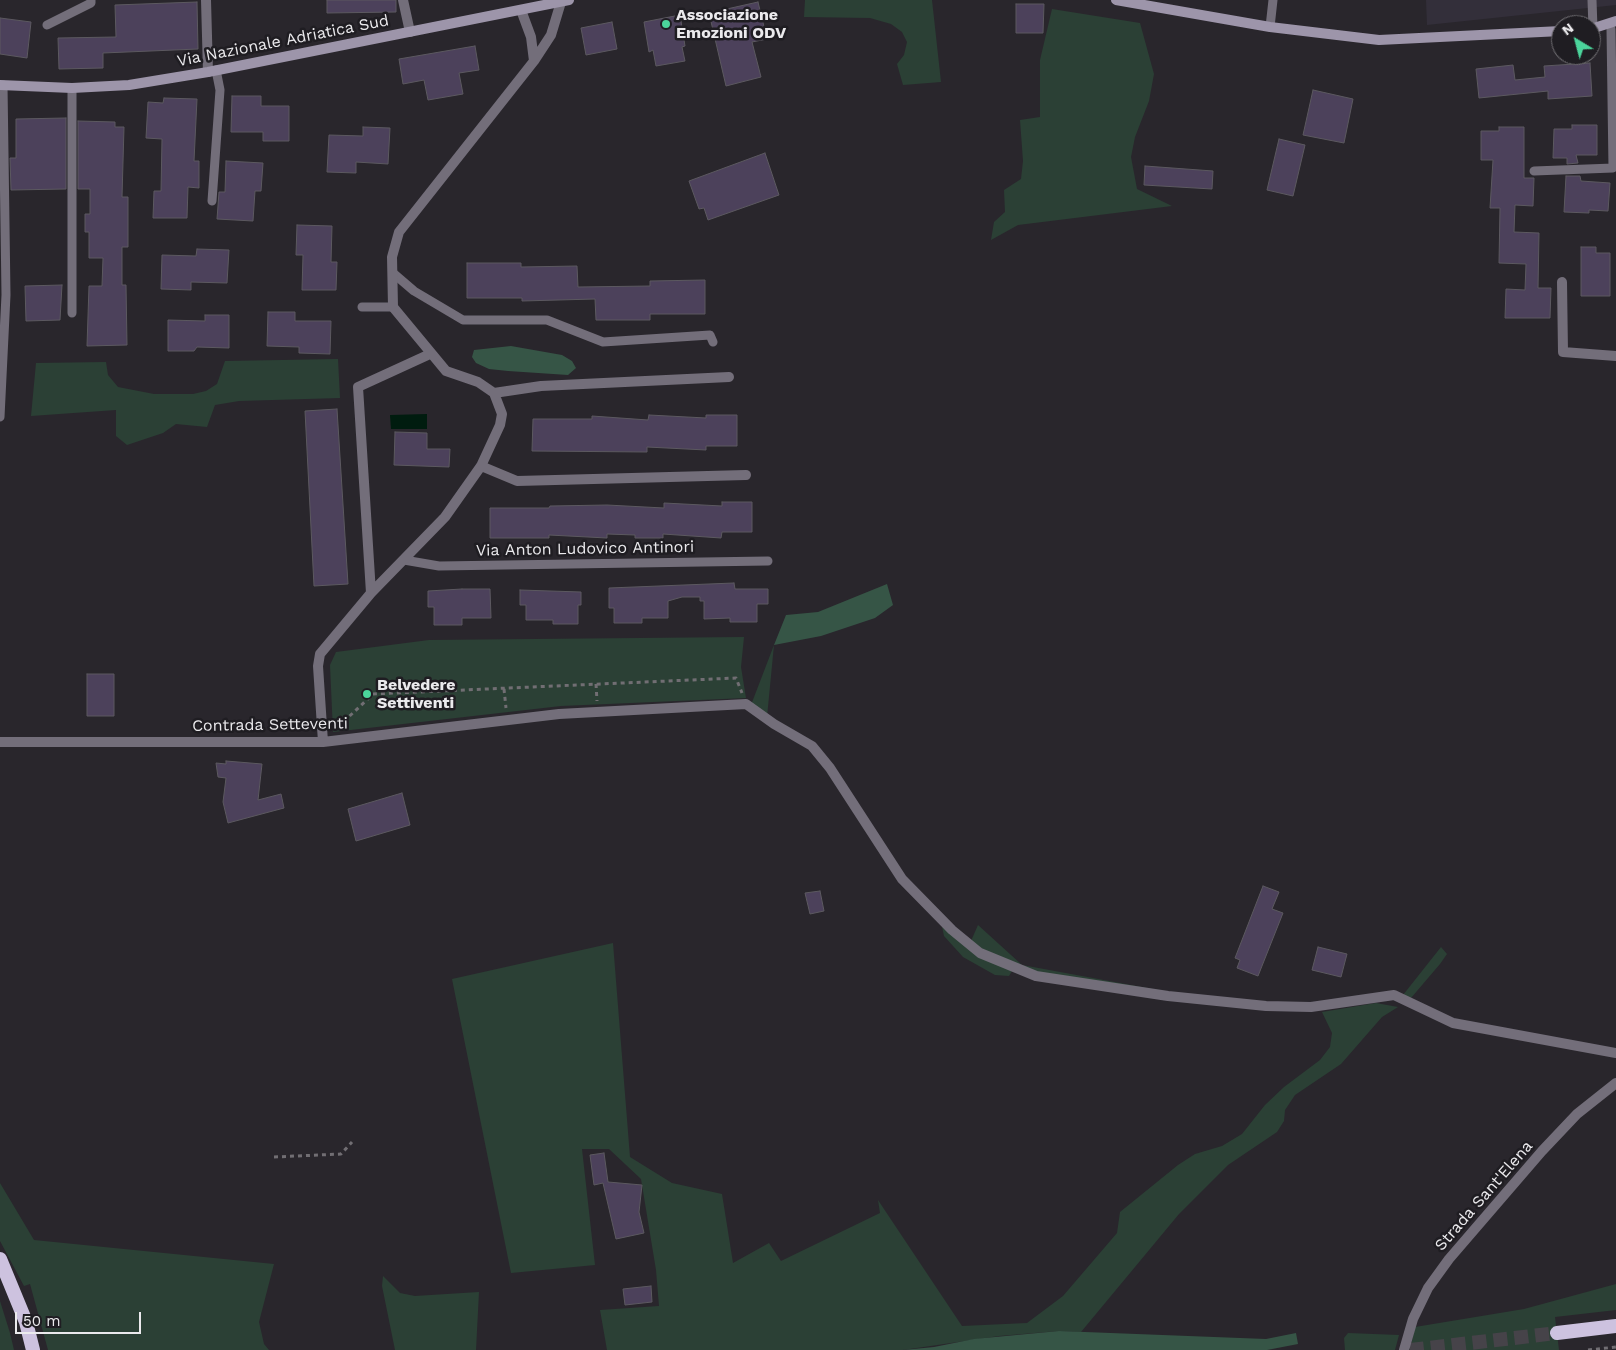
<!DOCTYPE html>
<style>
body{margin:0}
#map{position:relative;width:1616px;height:1350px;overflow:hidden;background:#29262c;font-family:"Work Sans",sans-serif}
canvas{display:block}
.north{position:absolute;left:1551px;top:15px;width:50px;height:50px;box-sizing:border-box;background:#1f1d22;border:1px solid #716f73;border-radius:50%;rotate:323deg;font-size:14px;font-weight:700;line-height:20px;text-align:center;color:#ebeaed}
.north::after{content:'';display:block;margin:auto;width:18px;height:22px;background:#4bd49b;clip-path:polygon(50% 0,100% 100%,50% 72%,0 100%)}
.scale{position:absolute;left:15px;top:1312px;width:126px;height:22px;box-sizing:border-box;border:2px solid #ebeaed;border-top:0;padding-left:6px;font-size:15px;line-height:18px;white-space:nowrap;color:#ebeaed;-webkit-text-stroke:4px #1f1d22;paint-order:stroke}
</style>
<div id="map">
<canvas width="1616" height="1350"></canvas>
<div class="north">N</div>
<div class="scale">50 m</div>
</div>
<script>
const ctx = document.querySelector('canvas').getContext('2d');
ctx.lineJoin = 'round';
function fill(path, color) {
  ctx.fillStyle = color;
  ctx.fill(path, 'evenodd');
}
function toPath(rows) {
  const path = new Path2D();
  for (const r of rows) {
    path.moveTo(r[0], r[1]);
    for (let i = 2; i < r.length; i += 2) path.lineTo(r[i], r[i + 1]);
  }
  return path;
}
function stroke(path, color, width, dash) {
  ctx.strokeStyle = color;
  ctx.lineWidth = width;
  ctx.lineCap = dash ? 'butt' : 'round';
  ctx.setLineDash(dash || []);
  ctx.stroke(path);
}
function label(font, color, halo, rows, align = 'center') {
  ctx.font = font + ' "Work Sans",sans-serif';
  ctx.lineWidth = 5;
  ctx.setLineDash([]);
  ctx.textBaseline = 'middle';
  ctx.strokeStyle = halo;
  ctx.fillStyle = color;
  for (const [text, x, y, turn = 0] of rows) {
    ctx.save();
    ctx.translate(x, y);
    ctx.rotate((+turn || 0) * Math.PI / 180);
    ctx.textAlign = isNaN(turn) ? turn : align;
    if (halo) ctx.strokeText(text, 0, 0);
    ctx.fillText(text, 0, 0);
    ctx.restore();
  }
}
const built = toPath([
 [1426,0,1616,0,1616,5,1427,25]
]);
const green = toPath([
 [805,0,932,0,941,82,903,85,897,64,904,55,907,42,902,32,891,24,870,18,804,17],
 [1052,9,1140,23,1154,74,1149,101,1135,137,1131,157,1137,189,1172,206,1018,225,991,240,994,222,1005,212,1004,190,1021,179,1023,161,1020,120,1040,117,1040,60],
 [338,359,340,398,239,401,215,405,207,427,176,424,163,433,127,445,116,436,116,410,31,416,36,363,106,362,108,375,118,387,154,394,193,394,206,391,217,384,225,361],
 [744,637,741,667,746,698,561,706,333,732,330,665,336,652,429,640],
 [774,645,767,717,751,705],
 [940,917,971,941,978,925,1022,965,1169,992,1012,971,1009,976,995,975,963,957,944,936],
 [613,943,630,1157,672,1183,722,1194,733,1263,769,1243,781,1261,880,1213,878,1200,962,1326,1027,1323,1063,1296,1117,1233,1120,1212,1178,1165,1195,1154,1222,1146,1242,1134,1265,1105,1284,1087,1320,1060,1330,1047,1332,1033,1322,1012,1376,1003,1398,1007,1382,1017,1341,1064,1295,1095,1285,1110,1284,1121,1277,1132,1228,1165,1179,1214,1081,1332,1059,1331,999,1336,903,1350,607,1350,600,1310,659,1306,656,1270,641,1179,609,1149,582,1149,595,1265,511,1273,452,979],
 [1441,947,1447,954,1440,964,1411,998,1403,995],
 [0,1183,34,1240,274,1264,259,1322,264,1344,269,1350,48,1350,30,1284,24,1286,0,1241],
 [383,1276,400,1293,415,1296,479,1292,476,1350,395,1350,382,1286],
 [1616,1284,1616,1310,1555,1317,1559,1350,1410,1350,1415,1327,1524,1309],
 [0,1301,10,1333,14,1350,0,1350],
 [1348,1333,1399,1335,1395,1350,1345,1350,1344,1338]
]);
const forest = toPath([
 [511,346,562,355,572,361,576,368,568,375,508,371,489,369,476,363,472,357,474,350],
 [887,584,893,605,875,618,821,636,774,645,786,615,818,612],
 [1059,1331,1266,1339,1296,1333,1298,1344,1267,1350,903,1350,934,1347,974,1339]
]);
const water = toPath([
 [427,414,427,429,391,429,390,415]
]);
const building = toPath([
 [327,0,396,0,396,12,327,13,327,0],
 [197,2,198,49,103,53,103,68,59,69,58,38,116,37,115,5,197,2],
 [758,2,767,39,752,42,761,77,726,86,709,13,758,2],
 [1016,4,1044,4,1043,33,1016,33,1016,4],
 [680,15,685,46,682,47,685,61,656,66,653,50,649,52,644,22,680,15],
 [0,18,31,22,27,58,0,54,0,18],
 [612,22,617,49,586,55,581,28,612,22],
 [475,46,479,70,459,73,463,94,428,100,424,80,403,84,399,59,475,46],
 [1590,63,1592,96,1548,99,1548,91,1479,98,1476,69,1513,65,1515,80,1545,77,1544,66,1590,63],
 [1313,90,1353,99,1344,143,1303,135,1313,90],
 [232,96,261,96,261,106,289,106,289,141,263,141,263,132,231,132,232,96],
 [164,98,197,99,194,161,199,161,199,188,188,187,187,218,153,218,154,191,161,191,162,139,146,138,148,102,163,103,164,98],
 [66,118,66,189,11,190,10,158,16,158,16,119,66,118],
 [78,121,115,122,115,127,124,127,122,197,128,197,128,247,122,247,122,285,126,285,127,345,87,346,89,286,102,286,103,258,89,258,89,232,85,232,85,214,90,214,90,189,78,189,78,121],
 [1572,125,1597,125,1597,155,1576,155,1578,163,1567,164,1567,158,1553,158,1554,129,1572,129,1572,125],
 [363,127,390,128,388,164,356,162,356,173,327,172,329,135,363,136,363,127],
 [1499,127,1524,127,1524,178,1534,178,1533,206,1515,205,1514,232,1539,233,1538,288,1551,288,1550,318,1505,318,1506,289,1525,290,1526,264,1499,263,1500,208,1490,208,1493,160,1481,160,1481,131,1499,131,1499,127],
 [1279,139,1305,145,1293,196,1267,190,1279,139],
 [765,153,779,195,708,220,704,208,699,209,689,181,765,153],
 [226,161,263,163,261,191,255,191,253,221,217,219,219,192,225,192,226,161],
 [1145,166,1213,171,1212,189,1144,185,1145,166],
 [1566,176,1580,176,1581,181,1610,183,1608,211,1589,210,1589,213,1564,212,1566,176],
 [297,225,332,226,331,262,337,262,336,290,302,290,303,255,296,255,297,225],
 [1581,247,1596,247,1596,253,1610,253,1610,296,1581,296,1581,247],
 [197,249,229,250,227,283,191,282,191,290,161,289,162,255,196,256,197,249],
 [467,263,521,263,521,267,577,266,578,287,650,286,650,281,705,280,705,314,650,314,650,320,596,320,595,299,522,301,522,298,467,298,467,263],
 [62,285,60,320,26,321,25,286,62,285],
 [268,312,295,312,295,321,331,321,330,354,299,353,299,347,267,346,268,312],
 [205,315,229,315,229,348,197,347,194,351,168,351,168,320,205,321,205,315],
 [337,409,348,584,314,586,305,411,337,409],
 [649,415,706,418,706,415,737,415,737,446,706,446,706,450,647,447,647,452,532,451,533,419,592,419,592,416,648,420,649,415],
 [395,432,427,433,427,449,450,449,449,467,394,465,395,432],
 [722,502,752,502,752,532,722,532,721,538,663,534,663,538,635,538,635,535,607,534,607,538,549,535,549,538,490,538,490,508,549,508,550,506,607,505,664,508,664,503,722,506,722,502],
 [734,583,735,589,768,589,768,604,757,604,757,622,730,622,730,618,704,619,704,601,700,601,700,597,682,597,668,601,668,618,642,618,642,623,614,623,614,608,609,608,609,588,734,583],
 [462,589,490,589,491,618,462,618,462,625,434,625,434,607,428,607,428,591,462,589],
 [520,590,581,592,581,605,578,605,578,624,553,624,553,620,526,620,526,605,520,605,520,590],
 [87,674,114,674,114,716,87,716,87,674],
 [226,761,262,764,258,800,281,794,284,808,228,823,223,802,226,778,218,777,216,763,226,764,226,761],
 [402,793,410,825,356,841,348,809,402,793],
 [1263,886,1279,892,1272,909,1283,913,1258,976,1237,968,1240,960,1235,958,1263,886],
 [820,891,824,911,810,914,805,893,820,891],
 [1318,947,1347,954,1341,977,1312,970,1318,947],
 [604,1153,608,1182,642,1185,639,1212,644,1233,616,1239,603,1183,594,1185,590,1155,604,1153],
 [651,1286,652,1302,625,1305,623,1289,651,1286]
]);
const trunkTunnel = toPath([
 [1410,1350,1557,1333]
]);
const path = toPath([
 [596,684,597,701],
 [504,689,506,708],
 [338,727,373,694,736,678,742,693],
 [274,1157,341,1154,352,1142],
 [1588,1350,1616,1347]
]);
const service = toPath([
 [1592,0,1593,28],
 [47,25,91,3,91,0],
 [1270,27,1273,0],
 [72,88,72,313],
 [1534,171,1613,168,1611,29],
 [212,201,220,90,216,70],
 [393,273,414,291,463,320,547,320,603,342,710,335,713,342],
 [362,307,393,307],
 [0,417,6,295,3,85],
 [404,560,439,566,768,561]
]);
const minor = toPath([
 [206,0,208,72],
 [403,0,410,32],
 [521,10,531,37,534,61],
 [1562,282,1563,352,1616,356],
 [494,393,541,386,729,377],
 [481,466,517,481,746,475],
 [371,593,358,387,430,354],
 [0,742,323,742,559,714,746,704,774,724,812,746,830,768,902,879,952,930,980,953,1036,976,1168,996,1266,1006,1311,1007,1394,995,1453,1023,1616,1053],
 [323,742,318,666,320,654,371,593,445,517,481,466,500,425,502,414,494,393,478,382,446,371,393,307,392,257,399,232,534,61,551,35,561,2],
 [1404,1350,1413,1319,1428,1288,1449,1259,1542,1151,1577,1114,1616,1083]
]);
const secondary = toPath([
 [1116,0,1270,27,1379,40,1561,31],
 [1591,29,1616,21],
 [0,85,72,88,129,85,208,72,569,0]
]);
const trunk = toPath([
 [0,1259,26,1322,33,1350],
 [1557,1333,1616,1326]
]);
const markers = [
 [666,24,5,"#4bd49b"],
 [367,694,5,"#4bd49b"]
];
const poiNames = [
 ["Associazione",676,15],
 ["Emozioni ODV",676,33],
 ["Belvedere",377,685],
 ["Settiventi",377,703]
];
const streetNames = [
 ["Via Nazionale Adriatica Sud",283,41,-11],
 ["Via Anton Ludovico Antinori",585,549,-1],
 ["Contrada Setteventi",270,725,-1],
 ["Strada Sant'Elena",1484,1196,-49]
];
fill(built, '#332f3a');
fill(green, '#2b4035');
fill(forest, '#365546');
fill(water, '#001c0f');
fill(building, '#4c415b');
stroke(building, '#5c5960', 1);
stroke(trunkTunnel, '#464349', 14, [14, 7]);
stroke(path, '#716e73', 3, [4, 4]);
stroke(service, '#736e7a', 9);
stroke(minor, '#736e7a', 10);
stroke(secondary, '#9d95aa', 10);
stroke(trunk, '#cdc2df', 14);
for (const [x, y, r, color] of markers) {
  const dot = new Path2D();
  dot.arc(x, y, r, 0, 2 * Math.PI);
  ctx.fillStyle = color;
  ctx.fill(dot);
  stroke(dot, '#1f1d22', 2);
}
label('bold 16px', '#ebeaed', '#1f1d22', poiNames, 'left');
label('16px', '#ebeaed', '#1f1d22', streetNames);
</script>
